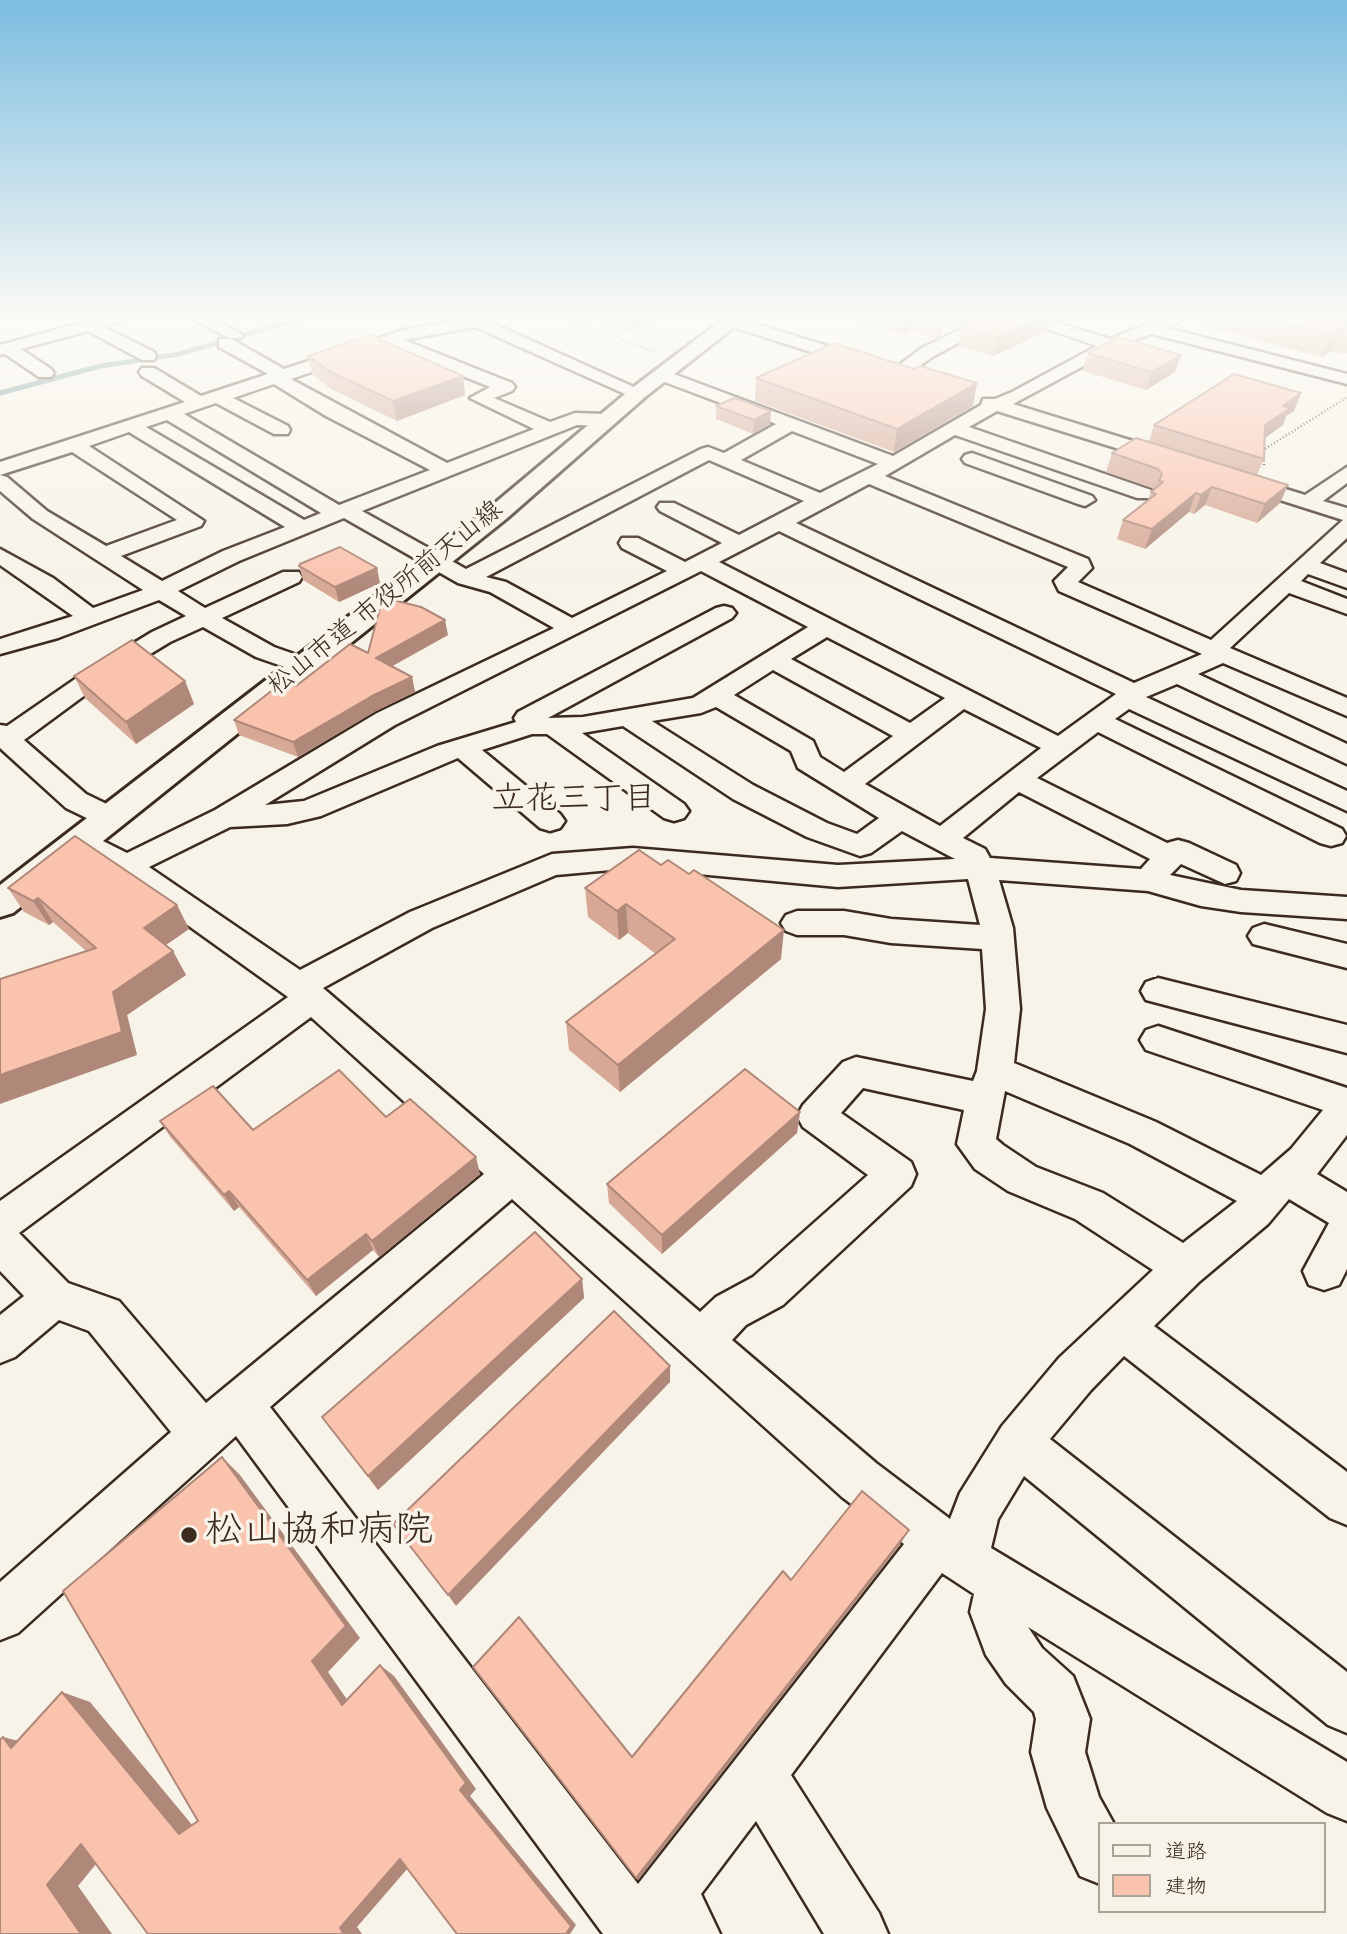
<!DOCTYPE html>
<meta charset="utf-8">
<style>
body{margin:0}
#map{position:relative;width:1347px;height:1934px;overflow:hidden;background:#f7f3e8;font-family:"Indie Flower","Klee One",sans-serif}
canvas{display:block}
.legend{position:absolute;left:1098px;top:1822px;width:228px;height:91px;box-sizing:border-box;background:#f7f3e8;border:2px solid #aca397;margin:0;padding:9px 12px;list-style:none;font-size:21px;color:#3b2a1e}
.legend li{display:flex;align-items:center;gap:14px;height:35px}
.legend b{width:35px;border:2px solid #aca397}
</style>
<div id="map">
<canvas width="1347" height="1934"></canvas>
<ul class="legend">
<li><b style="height:9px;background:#f7f3e8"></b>道路</li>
<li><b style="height:19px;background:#fac3ae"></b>建物</li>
</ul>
</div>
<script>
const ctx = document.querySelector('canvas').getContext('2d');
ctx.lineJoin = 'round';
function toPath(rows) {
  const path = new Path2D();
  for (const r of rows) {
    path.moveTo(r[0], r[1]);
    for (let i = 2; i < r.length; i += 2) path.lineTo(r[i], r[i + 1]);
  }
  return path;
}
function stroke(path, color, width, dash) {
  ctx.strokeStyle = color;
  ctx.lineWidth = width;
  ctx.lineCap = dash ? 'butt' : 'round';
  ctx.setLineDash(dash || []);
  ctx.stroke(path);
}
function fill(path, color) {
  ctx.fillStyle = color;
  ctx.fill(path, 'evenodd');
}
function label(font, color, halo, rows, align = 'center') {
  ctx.font = font + ' "Indie Flower","Klee One",sans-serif';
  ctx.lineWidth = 7;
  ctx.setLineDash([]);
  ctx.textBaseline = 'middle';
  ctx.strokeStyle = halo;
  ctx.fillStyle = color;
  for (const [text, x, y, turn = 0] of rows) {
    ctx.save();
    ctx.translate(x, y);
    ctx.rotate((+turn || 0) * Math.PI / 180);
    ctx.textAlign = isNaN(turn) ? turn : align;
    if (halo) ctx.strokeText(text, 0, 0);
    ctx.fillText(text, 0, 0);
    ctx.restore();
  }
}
const stream = toPath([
 [227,340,305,317],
 [101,366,179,354,223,341],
 [0,393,97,367]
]);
const path = toPath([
 [561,317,656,352],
 [1264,465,1263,450,1346,398]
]);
const minor = toPath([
 [102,317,129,317,104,327,154,352,156,356,154,360,142,360,88,331,21,349,51,369,54,373,51,377,39,377,5,354,0,355,0,345,102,317],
 [189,317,210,317,243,335,241,338,229,338,189,317],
 [457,317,479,317,647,393,644,397,632,397,475,327,404,340,512,383,515,387,512,391,494,398,550,422,575,413,605,414,614,420,605,426,577,425,362,511,466,569,701,449,708,447,724,453,776,424,657,379,654,375,657,371,663,370,893,456,981,405,983,399,995,399,1012,392,1097,346,1013,317,1038,317,1110,339,1165,317,1188,317,1167,328,1347,374,1347,384,1152,334,1126,343,1013,404,1175,454,1178,458,1175,462,1161,462,997,411,969,427,1151,490,1154,494,1151,498,1137,498,955,435,885,476,1088,559,1092,568,1078,582,1211,640,1343,520,1236,486,1233,482,1236,478,1250,478,1305,495,1347,467,1347,483,1323,501,1347,508,1347,538,1320,563,1347,573,1347,588,1308,574,1301,581,1347,599,1347,614,1289,593,1230,648,1347,698,1347,716,1223,663,1198,674,1347,744,1347,764,1177,684,1146,697,1347,791,1347,811,1129,709,1115,719,1342,829,1346,836,1342,843,1331,846,1320,843,1098,732,1037,778,1167,843,1178,840,1189,843,1236,865,1240,873,1236,881,1225,884,1181,864,1170,875,1241,890,1347,897,1347,919,1241,912,1201,906,1148,891,999,880,1013,928,1020,1009,1014,1063,1156,1122,1261,1175,1291,1149,1323,1110,1146,1050,1140,1040,1146,1030,1158,1026,1347,1088,1347,1135,1317,1174,1347,1192,1347,1269,1339,1285,1324,1290,1309,1285,1303,1271,1329,1223,1289,1199,1268,1224,1200,1281,1154,1326,1347,1472,1347,1525,1330,1518,1124,1356,1091,1390,1050,1439,1347,1672,1347,1733,1328,1725,1024,1476,998,1519,991,1548,1347,1762,1347,1821,1327,1813,1028,1627,1042,1648,1073,1676,1090,1719,1085,1752,1099,1797,1114,1824,1100,1824,1100,1884,1080,1876,1047,1808,1031,1752,1036,1719,1034,1712,1006,1684,986,1655,970,1612,974,1594,942,1573,791,1775,879,1913,888,1934,824,1934,756,1821,701,1894,720,1934,603,1934,236,1436,18,1633,0,1640,0,1582,171,1432,89,1331,59,1320,15,1357,0,1363,0,1315,24,1296,0,1271,0,1201,288,997,115,873,72,848,68,841,72,834,83,831,127,853,215,810,377,713,554,628,490,592,458,583,344,518,239,561,178,591,205,608,283,572,299,572,302,577,299,582,222,618,274,647,314,661,318,666,314,671,305,674,296,671,256,657,203,627,170,642,96,687,24,740,86,794,121,811,126,818,121,825,111,828,101,825,66,808,0,748,0,725,7,726,78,677,152,632,186,616,159,600,58,638,0,654,0,639,73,616,0,565,0,549,53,578,93,608,143,590,33,519,0,491,0,462,185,402,142,376,139,372,142,368,154,368,201,396,268,374,219,347,219,339,231,339,284,369,404,330,459,320,457,317],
 [388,346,490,387,470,398,534,429,447,463,291,379,388,346],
 [274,384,326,416,430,470,339,505,184,414,216,403,274,434,288,434,290,430,288,426,233,398,274,384],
 [167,420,321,513,304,520,146,427,167,420],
 [792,431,878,464,820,493,741,460,792,431],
 [129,432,285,527,223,551,162,581,121,556,201,526,204,521,89,446,129,432],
 [72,452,177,520,106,546,47,511,7,477,0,475,72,452],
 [709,460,804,501,739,535,674,503,660,503,657,507,660,511,722,543,685,562,638,538,622,538,619,543,622,548,667,571,572,618,506,582,486,577,709,460],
 [869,484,1068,567,1054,581,1059,591,1202,654,1134,683,796,523,869,484],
 [779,531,1116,694,1058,736,719,562,779,531],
 [701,571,808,627,693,698,583,717,548,718,732,618,736,613,732,608,724,606,716,608,518,712,514,718,516,722,437,746,304,801,265,805,395,725,701,571],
 [827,637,945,698,910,723,791,659,827,637],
 [773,670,893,736,844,772,820,757,813,741,734,695,773,670],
 [716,707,791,751,798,768,879,818,857,834,827,823,753,785,652,721,701,713,716,707],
 [964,709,1041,748,940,826,865,784,964,709],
 [623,726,733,799,807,837,860,856,871,853,902,831,955,859,838,865,633,848,552,854,410,912,300,970,149,867,230,827,287,824,321,816,458,758,540,828,550,831,560,828,565,821,560,814,482,750,532,734,547,734,664,818,674,821,684,818,689,811,684,804,582,733,623,726],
 [1019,792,1150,859,1141,869,990,858,985,849,963,838,1019,792],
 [633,868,838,887,968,879,980,925,891,919,844,911,797,911,786,915,781,923,786,931,797,935,844,935,891,943,982,949,986,1009,977,1071,973,1081,856,1057,843,1062,803,1105,797,1116,803,1127,868,1175,753,1277,716,1297,700,1312,323,988,432,928,556,875,633,868],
 [311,1017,484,1174,206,1403,119,1301,68,1283,19,1233,311,1017],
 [863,1088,964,1110,957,1144,975,1169,1008,1191,1075,1219,1153,1270,1059,1358,1002,1426,960,1493,950,1519,876,1463,732,1340,746,1325,783,1305,911,1186,916,1174,911,1162,841,1113,863,1088],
 [1005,1091,1130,1144,1237,1201,1183,1243,1103,1193,1036,1167,1003,1145,996,1139,1005,1091],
 [512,1199,842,1497,904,1544,638,1884,270,1407,512,1199],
 [733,317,867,358,870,362,861,367,855,366,727,325,727,319,733,317],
 [986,317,1007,317,934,356,902,378,890,378,887,374,922,348,986,317],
 [972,453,1092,496,1095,500,1085,506,1078,504,965,463,962,459,965,455,972,453],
 [1264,924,1347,944,1347,968,1253,944,1248,936,1253,928,1264,924],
 [1158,978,1347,1025,1347,1053,1146,1000,1141,991,1146,982,1158,978]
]);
const tertiary = toPath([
 [726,317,747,317,645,397,506,519,13,913,0,917,0,885,488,509,631,389,726,317]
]);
const wall = toPath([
 [589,317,666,317,629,331],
 [851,317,980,317,959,327,942,322,940,338,937,339,912,331,903,335,851,319],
 [981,317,1078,317,1066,323,1050,318,1047,331,993,356,959,346,962,327],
 [1204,317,1347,317,1347,353,1346,354,1332,351,1322,357,1202,325],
 [1088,353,1175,372,1146,390,1083,371],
 [308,356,463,376,465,395,397,421,333,390,312,374],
 [914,369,973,406,894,452,755,401,756,378],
 [1301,393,1294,411,1286,416,1283,425,1265,438,1264,459,1257,475,1280,503,1257,523,1205,505,1194,514,1189,512,1145,549,1117,539,1123,520,1148,500,1151,492,1154,490,1152,488,1106,472,1112,453,1149,442,1154,425],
 [716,406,770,424,753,434,716,419],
 [299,566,380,583,339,602,303,580],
 [448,635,392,666,412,677,415,692,376,711,298,757,239,735,234,720,296,686,368,653],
 [74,676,185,681,194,704,136,744,85,698],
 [8,888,177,905,189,929,166,945,186,975,127,1015,137,1055,86,951,53,922,49,925,24,912],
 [585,888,781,959,620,1092,569,1050,566,1022,656,954,628,933,619,940,588,917],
 [800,1112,797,1133,662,1254,609,1203,607,1184],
 [386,1117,480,1174,379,1257,373,1250,316,1296,239,1207,234,1211,171,1138,160,1121,253,1130],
 [582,1279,584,1298,378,1490,322,1417]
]);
const shadedWall = toPath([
 [629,317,666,317,629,331],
 [905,317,914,317,912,331,903,335],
 [961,317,980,317,959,327],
 [1042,317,1050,317,1047,331,993,356,997,337],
 [1067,317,1078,317,1066,323],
 [943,319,940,338,937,339,940,320],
 [1341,328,1332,351,1322,357,1331,335],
 [1181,355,1175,372,1146,390,1151,372],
 [463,376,465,395,397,421,393,401],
 [977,383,973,406,894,452,897,429],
 [1301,393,1294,411,1286,416,1283,425,1258,443,1265,425,1283,406],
 [771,411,770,424,753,434,754,420],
 [1288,485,1280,503,1257,523,1265,504],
 [1212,487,1205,505,1194,514,1201,495],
 [1196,493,1189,512,1145,549,1152,529],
 [377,568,380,583,339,602,335,587],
 [445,620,448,635,380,673,376,658],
 [412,677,415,692,376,711,298,757,293,742,372,696],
 [185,681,194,704,136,744,126,722],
 [38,898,53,922,49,925,33,901],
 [626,904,628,933,619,940,617,911],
 [177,905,189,929,157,951,144,928],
 [784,930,781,959,620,1092,618,1065],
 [173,951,186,975,127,1015,137,1055,0,1104,0,1075,113,992],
 [800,1112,797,1133,662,1254,662,1235],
 [476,1157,480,1174,379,1257,372,1241],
 [229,1191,239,1207,234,1211,224,1195],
 [366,1234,373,1250,316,1296,307,1280],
 [582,1279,584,1298,378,1490,368,1476],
 [670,1366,670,1382,456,1606,448,1595],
 [222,1457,240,1475,360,1638,328,1672,357,1714,342,1705,312,1661],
 [909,1530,899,1546,638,1880,636,1878],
 [380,1665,394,1676,476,1789,470,1796,576,1925,570,1934,566,1934,460,1790],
 [62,1692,90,1702,203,1838,179,1834],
 [3,1737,34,1745,11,1748],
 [81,1844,110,1847,78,1886,112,1934,81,1934,47,1885],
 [400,1859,414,1861,357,1927,362,1934,344,1934,340,1928]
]);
const building = toPath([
 [930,317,939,317,943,319,940,320,930,317],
 [981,317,1042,317,997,337,962,327,981,317],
 [1263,317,1347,317,1347,330,1341,328,1331,335,1263,317],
 [370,335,463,376,393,401,329,371,308,356,370,335],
 [1118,337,1181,355,1151,372,1088,353,1118,337],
 [834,343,914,369,920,366,977,383,897,429,756,378,834,343],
 [1234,374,1301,393,1283,406,1290,408,1265,425,1264,459,1154,425,1234,374],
 [734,398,771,411,754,420,716,406,734,398],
 [1136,438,1288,485,1265,504,1212,487,1201,495,1196,493,1152,529,1123,520,1156,494,1151,492,1163,482,1159,481,1162,474,1158,469,1112,453,1136,438],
 [340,547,377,568,335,587,299,566,300,564,340,547],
 [389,599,421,607,445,620,376,658,412,677,372,696,293,742,234,720,283,682,296,686,350,644,368,653,381,604,389,599],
 [132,640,185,681,126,722,74,676,132,640],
 [75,836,177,905,144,928,173,951,113,992,122,1032,0,1075,0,979,96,948,38,898,33,901,8,888,75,836],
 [639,850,661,865,668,860,689,874,694,870,784,930,618,1065,566,1022,675,939,626,904,617,911,585,888,639,850],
 [745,1069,800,1112,662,1235,607,1184,745,1069],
 [339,1070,386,1117,410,1099,476,1157,372,1241,366,1234,307,1280,229,1191,224,1195,160,1121,213,1086,253,1130,339,1070],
 [535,1232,582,1279,368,1476,322,1417,535,1232],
 [614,1311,670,1366,448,1595,393,1524,614,1311],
 [222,1457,346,1626,312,1661,342,1705,380,1665,466,1783,460,1790,571,1926,566,1934,457,1934,400,1859,340,1928,344,1934,148,1934,81,1844,47,1885,81,1934,0,1934,0,1740,3,1737,11,1748,62,1692,179,1834,198,1821,63,1591,222,1457],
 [862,1491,909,1530,636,1878,473,1667,519,1617,632,1757,783,1571,791,1580,862,1491]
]);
const markers = [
 [189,1535,9,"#3b2a1e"]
];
const farStreetnames = [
 ["松山市道 市役所前天山線",387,600,-39]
];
const neighbourhoodNames = [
 ["立花三丁目",574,803]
];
const nearPoinames = [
 ["松山協和病院",205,1535]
];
stroke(stream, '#618b8b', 5);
stroke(minor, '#3b2a1e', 5);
stroke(tertiary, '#3b2a1e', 6);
stroke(path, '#3b2a1e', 2.5, [1, 2.5]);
fill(minor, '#f7f3e8');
fill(tertiary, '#f7f3e8');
fill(wall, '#d7a896');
fill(shadedWall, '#af887a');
fill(building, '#fac3ae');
stroke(building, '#af887a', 2);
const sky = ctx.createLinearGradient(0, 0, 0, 588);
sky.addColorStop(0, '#7cbde0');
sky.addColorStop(0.54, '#fbfaf5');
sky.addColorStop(1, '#fbfaf500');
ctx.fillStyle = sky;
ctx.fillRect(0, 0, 1347, 588);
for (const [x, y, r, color] of markers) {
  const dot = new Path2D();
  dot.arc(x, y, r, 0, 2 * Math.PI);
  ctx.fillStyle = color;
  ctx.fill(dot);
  stroke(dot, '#f7f3e8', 2.5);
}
label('26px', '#3b2a1e', '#f7f3e8', farStreetnames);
label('33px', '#3b2a1e', '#f7f3e8', neighbourhoodNames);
label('38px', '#3b2a1e', '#f7f3e8', nearPoinames, 'left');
</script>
